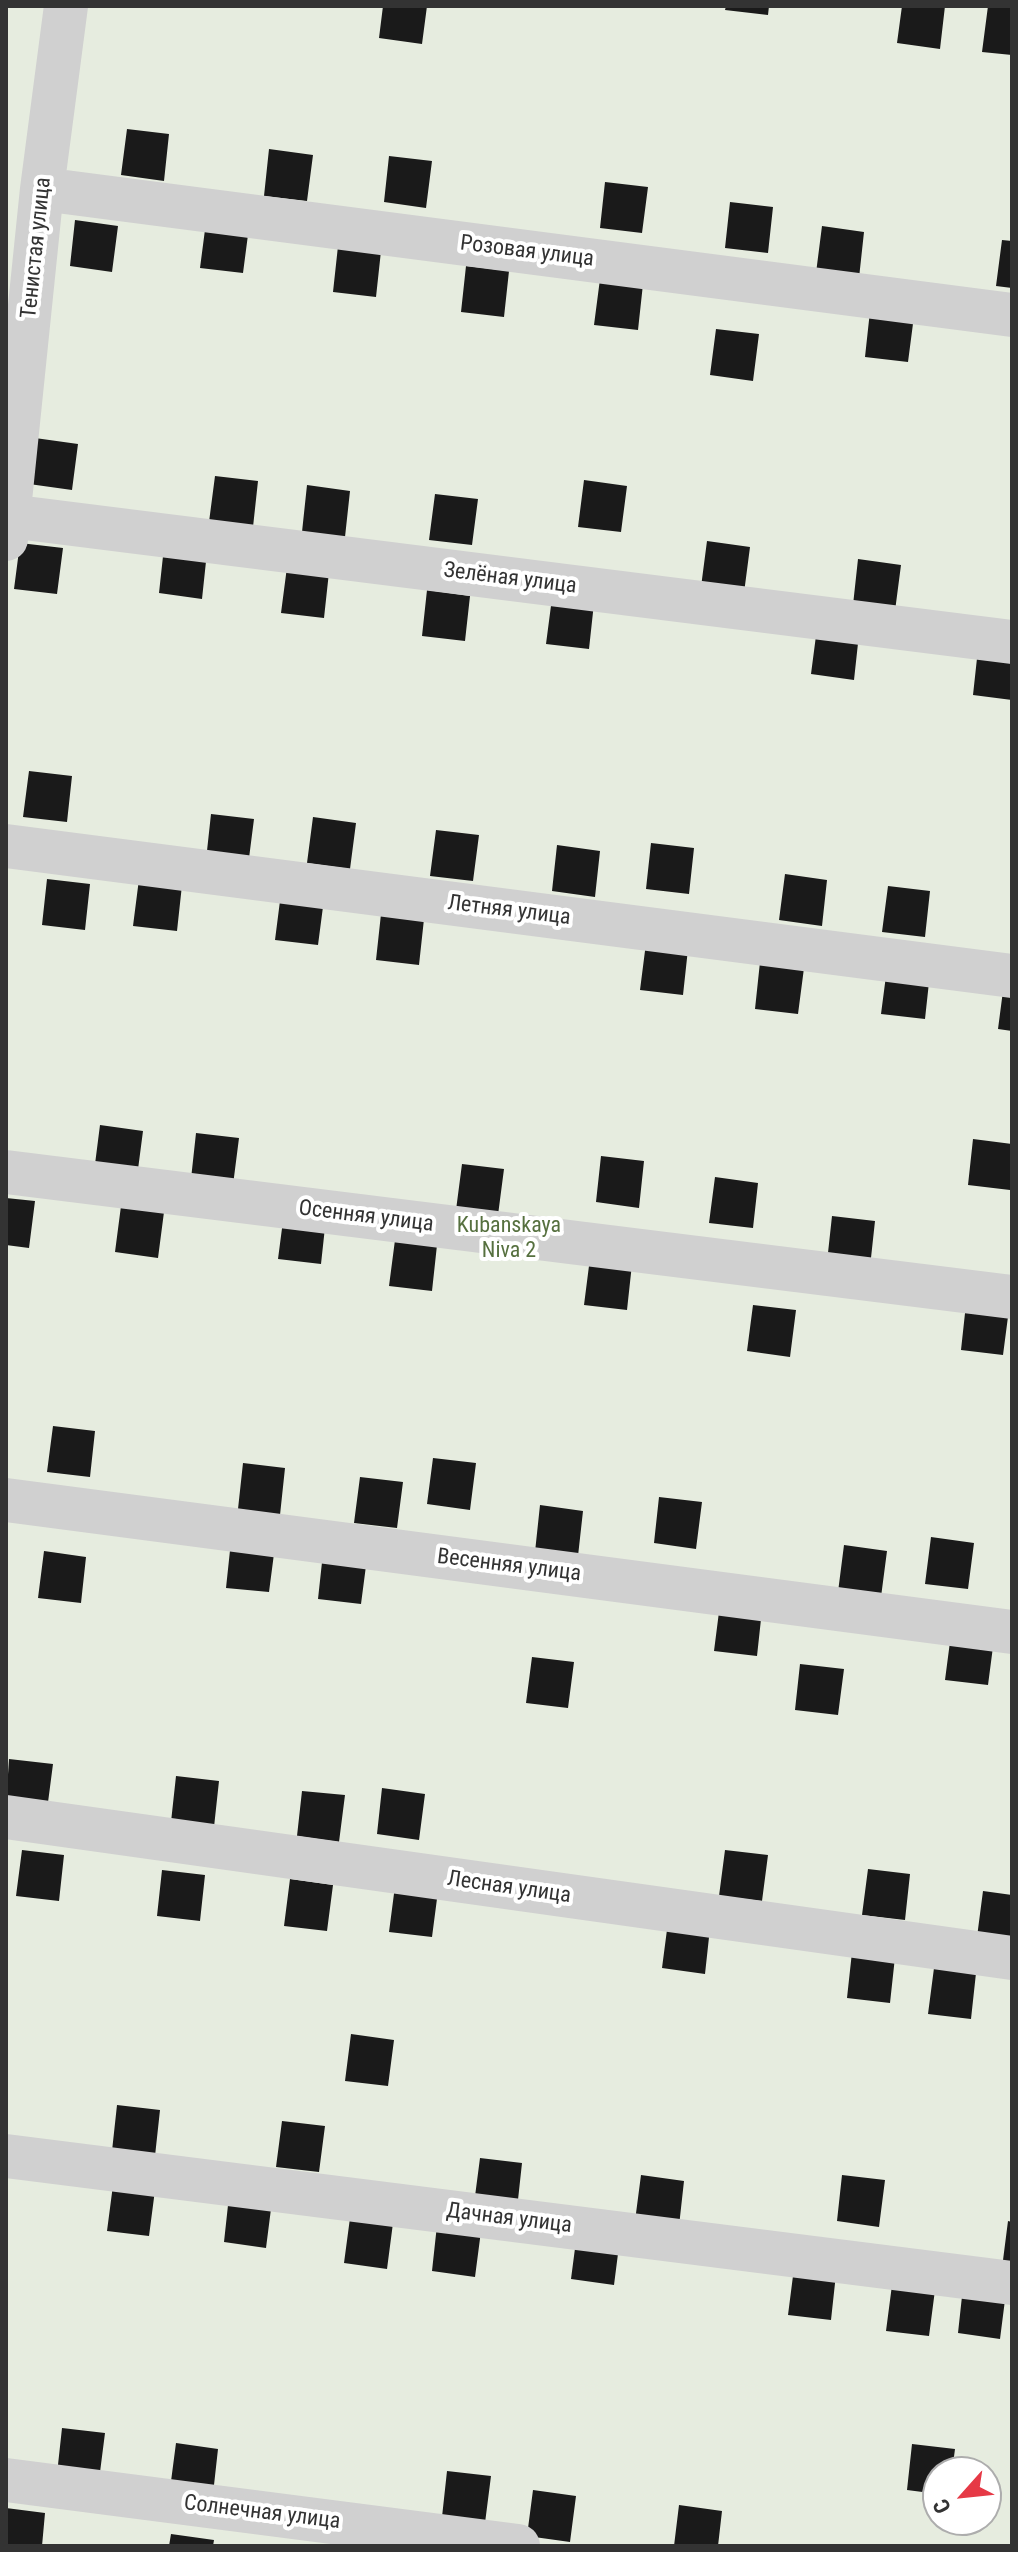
<!DOCTYPE html>
<meta charset="utf-8">
<style>
body{margin:0}
#map{position:relative;width:1018px;height:2552px;overflow:hidden;background:#fff;font-family:"Roboto Condensed",sans-serif}
canvas{display:block}
.frame{position:absolute;inset:0;border:8px solid #333;pointer-events:none}
.north{position:absolute;left:922px;top:2456px;width:80px;height:80px;box-sizing:border-box;background:#fff;border:2px solid #adadad;border-radius:50%;rotate:243deg;font-size:22px;font-weight:700;line-height:32px;text-align:center;color:#333}
.north::after{content:'';display:block;margin:auto;width:28px;height:36px;background:#e63946;clip-path:polygon(50% 0,100% 100%,50% 72%,0 100%)}
</style>
<div id="map">
<canvas width="1018" height="2552"></canvas>
<div class="frame"></div>
<div class="north">С</div>
</div>
<script>
const ctx = document.querySelector('canvas').getContext('2d');
ctx.lineJoin = 'round';
function fill(path, color) {
  ctx.fillStyle = color;
  ctx.fill(path, 'evenodd');
}
function toPath(rows) {
  const path = new Path2D();
  for (const r of rows) {
    path.moveTo(r[0], r[1]);
    for (let i = 2; i < r.length; i += 2) path.lineTo(r[i], r[i + 1]);
  }
  return path;
}
function stroke(path, color, width, dash) {
  ctx.strokeStyle = color;
  ctx.lineWidth = width;
  ctx.lineCap = dash ? 'butt' : 'round';
  ctx.setLineDash(dash || []);
  ctx.stroke(path);
}
function label(font, color, halo, rows, align = 'center') {
  ctx.font = font + ' "Roboto Condensed",sans-serif';
  ctx.lineWidth = 8;
  ctx.setLineDash([]);
  ctx.textBaseline = 'middle';
  ctx.strokeStyle = halo;
  ctx.fillStyle = color;
  for (const [text, x, y, turn = 0] of rows) {
    ctx.save();
    ctx.translate(x, y);
    ctx.rotate((+turn || 0) * Math.PI / 180);
    ctx.textAlign = isNaN(turn) ? turn : align;
    if (halo) ctx.strokeText(text, 0, 0);
    ctx.fillText(text, 0, 0);
    ctx.restore();
  }
}
const green = toPath([
 [6,6,1012,6,1012,2546,6,2546],
 [938,2472,986,2472,986,2520,938,2520]
]);
const building = toPath([
 [383,6,427,6,422,44,379,38],
 [726,6,769,6,768,15,725,10],
 [902,6,945,6,940,49,897,43],
 [988,6,1012,8,1012,55,982,52],
 [127,129,169,134,164,181,121,175],
 [269,149,313,155,307,201,264,196],
 [389,156,432,161,426,208,384,202],
 [605,182,648,187,642,233,600,228],
 [730,202,773,207,768,253,725,248],
 [75,220,118,226,112,272,70,266],
 [206,222,249,227,243,273,200,268],
 [822,226,864,232,859,278,816,273],
 [1002,240,1012,241,1012,288,996,286],
 [338,246,381,251,376,297,333,292],
 [466,266,509,271,504,317,461,312],
 [600,279,643,284,638,330,594,325],
 [870,311,914,316,908,362,865,357],
 [716,329,759,334,753,381,710,375],
 [35,438,78,444,72,490,29,484],
 [215,476,258,481,253,527,209,522],
 [584,480,627,486,621,532,578,527],
 [307,485,350,491,345,537,302,532],
 [435,494,478,499,472,545,429,540],
 [707,541,750,547,744,593,701,587],
 [20,543,63,548,57,594,14,589],
 [164,547,207,552,202,599,159,593],
 [858,559,901,565,895,611,853,605],
 [287,567,329,572,324,618,281,613],
 [427,590,470,596,465,641,422,636],
 [552,598,594,603,589,649,546,644],
 [817,628,859,634,854,680,811,674],
 [978,649,1012,653,1012,700,973,695],
 [29,771,72,776,67,822,23,817],
 [211,814,254,819,248,866,206,860],
 [313,817,356,823,350,869,307,863],
 [436,830,479,835,473,881,430,876],
 [651,843,694,848,689,894,646,889],
 [557,845,600,851,595,897,552,891],
 [785,874,827,880,822,926,779,920],
 [47,879,90,884,85,930,42,925],
 [139,879,182,885,177,931,133,926],
 [888,886,930,891,925,937,882,932],
 [281,893,324,899,318,945,275,940],
 [381,914,424,919,419,965,376,960],
 [646,943,688,949,683,995,640,990],
 [760,962,804,968,798,1014,755,1009],
 [887,968,930,973,925,1019,881,1014],
 [1004,983,1012,984,1012,1031,998,1029],
 [100,1125,143,1131,137,1177,94,1172],
 [196,1133,239,1138,233,1185,191,1179],
 [973,1139,1012,1144,1010,1190,968,1185],
 [601,1156,644,1161,639,1208,596,1202],
 [462,1164,504,1169,498,1215,456,1210],
 [715,1177,758,1183,753,1228,709,1223],
 [6,1198,35,1201,29,1248,6,1245],
 [121,1206,164,1212,158,1258,115,1252],
 [284,1213,326,1218,321,1264,278,1259],
 [832,1216,875,1221,870,1267,827,1262],
 [395,1240,437,1245,432,1291,389,1286],
 [590,1258,632,1264,627,1310,584,1305],
 [966,1304,1009,1309,1003,1355,961,1350],
 [753,1305,796,1310,790,1357,747,1351],
 [53,1426,95,1431,90,1477,47,1472],
 [433,1458,476,1463,470,1510,427,1504],
 [243,1463,285,1468,280,1515,238,1509],
 [360,1477,403,1482,397,1528,354,1523],
 [659,1497,702,1502,696,1549,654,1543],
 [540,1505,583,1511,578,1556,535,1552],
 [931,1537,974,1543,968,1589,925,1584],
 [231,1541,275,1546,269,1592,226,1588],
 [844,1545,887,1551,881,1597,838,1592],
 [44,1551,86,1557,81,1603,38,1598],
 [323,1553,367,1558,361,1604,318,1599],
 [720,1604,762,1610,757,1656,714,1651],
 [951,1634,994,1639,988,1685,945,1680],
 [532,1657,574,1662,568,1708,526,1703],
 [800,1664,844,1669,838,1715,795,1710],
 [9,1759,53,1764,47,1810,6,1805],
 [176,1776,219,1781,214,1827,171,1822],
 [382,1788,425,1794,419,1840,377,1834],
 [302,1791,345,1795,339,1842,297,1836],
 [22,1850,64,1855,59,1901,16,1896],
 [725,1850,768,1855,762,1901,719,1896],
 [868,1869,910,1874,905,1920,862,1915],
 [162,1870,205,1875,200,1921,157,1916],
 [290,1879,333,1885,327,1931,284,1926],
 [395,1886,438,1891,432,1937,389,1932],
 [983,1891,1012,1895,1012,1941,977,1937],
 [668,1922,710,1928,705,1974,662,1968],
 [852,1952,895,1957,890,2003,847,1998],
 [934,1968,976,1973,971,2019,928,2014],
 [351,2034,394,2040,388,2086,345,2081],
 [117,2105,160,2110,155,2156,112,2151],
 [282,2121,325,2126,319,2172,276,2167],
 [480,2158,522,2163,517,2209,474,2204],
 [641,2175,684,2181,679,2226,635,2221],
 [842,2175,885,2180,879,2227,837,2221],
 [113,2185,155,2190,149,2236,107,2231],
 [229,2196,272,2201,266,2248,224,2242],
 [350,2218,393,2223,387,2269,344,2263],
 [1008,2221,1012,2222,1012,2269,1002,2268],
 [437,2225,481,2231,475,2277,432,2271],
 [577,2233,620,2238,614,2285,571,2279],
 [794,2268,836,2274,831,2320,788,2315],
 [892,2285,935,2290,929,2336,886,2331],
 [963,2287,1006,2292,1000,2339,958,2333],
 [62,2428,105,2433,99,2480,57,2474],
 [176,2443,218,2449,213,2494,170,2489],
 [912,2444,955,2449,952,2472,938,2472,938,2494,907,2490],
 [447,2471,491,2476,485,2523,442,2517],
 [533,2490,576,2496,570,2542,527,2536],
 [679,2505,722,2511,718,2546,674,2546],
 [6,2508,45,2513,42,2546,6,2546],
 [171,2534,214,2540,213,2546,169,2546]
]);
const minor = toPath([
 [42,189,1012,315],
 [9,516,1012,642],
 [6,539,42,189,66,6],
 [6,846,1012,976],
 [6,1172,1012,1297],
 [6,1500,1012,1632],
 [6,1817,1012,1958],
 [6,2156,1012,2283],
 [6,2480,518,2546]
]);
const streetNames = [
 ["Тенистая улица",37,248,-84],
 ["Розовая улица",527,252,7],
 ["Зелёная улица",510,579,7],
 ["Летняя улица",509,911,7],
 ["Осенняя улица",366,1217,7],
 ["Весенняя улица",509,1566,7],
 ["Лесная улица",509,1888,8],
 ["Дачная улица",509,2219,7],
 ["Солнечная улица",262,2513,7]
];
const parkNames = [
 ["Kubanskaya",509,1226],
 ["Niva 2",509,1251]
];
fill(green, '#e6ecdf');
fill(building, '#1a1a1a');
stroke(minor, '#d0d0d0', 44);
label('22px', '#333', '#fff', streetNames);
label('22px', '#56703f', '#fff', parkNames);
</script>
